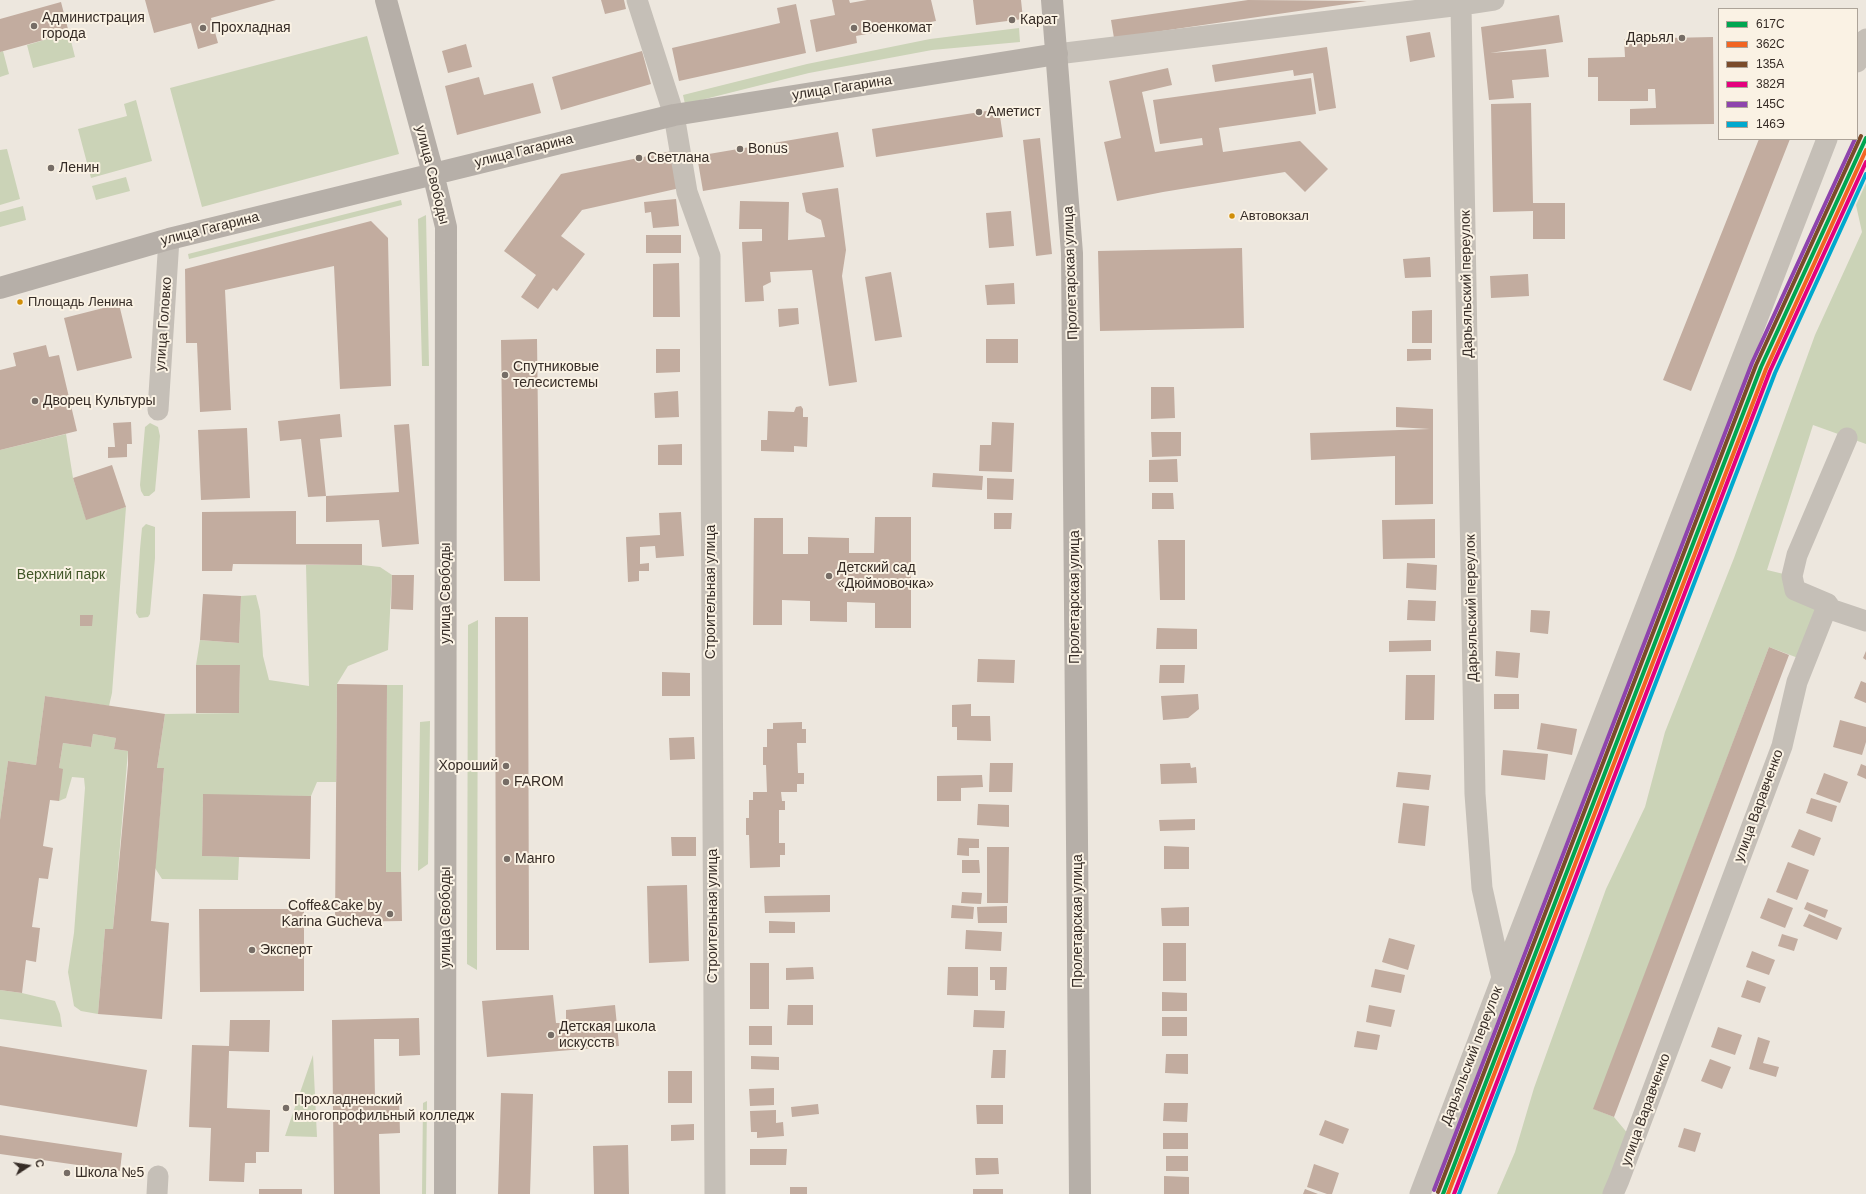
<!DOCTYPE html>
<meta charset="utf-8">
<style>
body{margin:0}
#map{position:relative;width:1866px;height:1194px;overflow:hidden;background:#ede7de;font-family:Arial,sans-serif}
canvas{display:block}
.legend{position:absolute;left:1718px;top:8px;width:140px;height:132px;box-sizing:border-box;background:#faf2e4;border:1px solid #aca398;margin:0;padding:5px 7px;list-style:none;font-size:12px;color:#362c26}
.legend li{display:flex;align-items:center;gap:8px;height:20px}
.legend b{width:20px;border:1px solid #aca398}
.north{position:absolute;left:8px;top:1146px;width:40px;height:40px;-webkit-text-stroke:3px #faf2e4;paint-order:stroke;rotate:78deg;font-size:11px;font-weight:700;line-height:16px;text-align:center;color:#362c26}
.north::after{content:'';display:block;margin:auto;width:14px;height:18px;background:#362c26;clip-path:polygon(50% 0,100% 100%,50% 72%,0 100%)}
</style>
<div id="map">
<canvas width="1866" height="1194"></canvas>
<ul class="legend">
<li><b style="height:5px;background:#00a651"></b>617C</li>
<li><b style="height:5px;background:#f26522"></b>362С</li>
<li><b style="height:5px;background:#7a4b2a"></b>135А</li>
<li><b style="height:5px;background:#e5007d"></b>382Я</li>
<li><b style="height:5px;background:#8e44ad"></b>145С</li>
<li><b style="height:5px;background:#00a9ce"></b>146Э</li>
</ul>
<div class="north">С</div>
</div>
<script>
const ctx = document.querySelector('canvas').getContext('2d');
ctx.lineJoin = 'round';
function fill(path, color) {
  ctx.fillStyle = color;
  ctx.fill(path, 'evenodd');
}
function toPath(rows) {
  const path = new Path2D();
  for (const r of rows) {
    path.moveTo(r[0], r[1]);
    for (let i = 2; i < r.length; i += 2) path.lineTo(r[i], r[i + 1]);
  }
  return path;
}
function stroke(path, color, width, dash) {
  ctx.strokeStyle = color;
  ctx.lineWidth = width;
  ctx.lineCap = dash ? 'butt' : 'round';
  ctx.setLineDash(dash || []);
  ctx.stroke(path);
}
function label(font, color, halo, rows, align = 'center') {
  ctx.font = font + ' Arial,sans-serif';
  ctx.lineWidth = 4;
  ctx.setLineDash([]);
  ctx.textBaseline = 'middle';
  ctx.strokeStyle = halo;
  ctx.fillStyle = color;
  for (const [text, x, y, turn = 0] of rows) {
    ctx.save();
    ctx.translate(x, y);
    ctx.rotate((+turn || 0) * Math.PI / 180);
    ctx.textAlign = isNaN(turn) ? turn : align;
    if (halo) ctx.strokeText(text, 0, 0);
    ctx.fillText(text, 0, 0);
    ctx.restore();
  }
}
const green = toPath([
 [1019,28,1020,42,932,50,809,73,685,104,683,95,807,64,930,39],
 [69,33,75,57,33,68,27,45],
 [367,36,399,154,202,207,170,88],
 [3,51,9,74,0,77,0,52],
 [136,100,152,161,91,178,78,129,127,116,124,104],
 [7,149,20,199,0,205,0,150],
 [126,177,130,191,96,200,92,186],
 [1866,183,1866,444,1813,425,1767,570,1792,576,1828,604,1806,661,1769,647,1594,1109,1614,1117,1634,1141,1610,1194,1497,1194,1515,1152,1534,1088,1606,889,1645,807,1665,732,1734,558,1815,335,1862,232,1856,205],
 [401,200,402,205,189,259,188,254],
 [23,206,26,220,0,227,0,212],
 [426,215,429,366,422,366,418,219],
 [150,423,158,427,160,436,155,491,149,496,144,496,141,491,140,485,145,427],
 [66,434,73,478,86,519,126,507,112,693,109,706,45,696,36,765,8,761,0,820,0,450],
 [146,524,155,527,155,558,150,614,148,617,139,618,136,613,140,549,142,528],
 [306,565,362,565,380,567,392,575,388,650,348,666,337,684,336,782,317,782,311,796,203,795,202,856,239,857,238,880,162,879,155,868,164,769,157,768,165,714,239,713,240,665,196,665,200,640,239,643,241,596,256,595,260,611,263,656,269,680,309,686],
 [478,620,477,970,467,964,468,625],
 [387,685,403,685,401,872,386,872],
 [430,721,428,864,418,871,420,722],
 [93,734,116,738,114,749,128,751,113,929,105,929,98,1014,81,1011,74,1006,68,972,74,933,85,788,84,778,72,777,66,798,59,801,59,768,63,743,91,747],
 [0,990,22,993,55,1001,60,1014,62,1027,0,1019],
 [313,1055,317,1137,285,1136],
 [427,1101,426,1194,422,1194,423,1103]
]);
const building = toPath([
 [145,0,276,0,211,18,218,43,198,49,191,23,154,33],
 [601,0,624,0,626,9,605,14],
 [832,0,849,0,850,3,867,0,931,0,936,21,856,36,857,43,816,52,810,20,835,15],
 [973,0,1021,0,1023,19,976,25],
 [1248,0,1367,1,1114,38,1111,20],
 [61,2,69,33,0,52,0,19],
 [796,4,806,53,679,81,672,48,780,23,777,8],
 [1559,15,1563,42,1490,53,1546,49,1549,77,1512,80,1514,98,1489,100,1481,27],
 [1430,32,1435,57,1410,62,1406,36],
 [1713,37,1714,124,1630,125,1630,109,1656,108,1655,89,1648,89,1648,101,1598,101,1598,77,1588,77,1588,58,1625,57,1624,39],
 [466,44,472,67,448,73,442,51],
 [1327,47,1336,108,1319,111,1313,73,1294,76,1293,70,1215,82,1212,65],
 [642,51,651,84,561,110,552,77],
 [1168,68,1172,85,1142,92,1155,152,1203,145,1202,138,1160,144,1153,100,1311,78,1316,114,1219,128,1223,152,1300,141,1328,169,1305,192,1285,172,1163,192,1117,201,1104,142,1121,138,1109,81],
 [479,77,484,95,533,83,541,113,457,135,445,86],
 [1531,103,1533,203,1565,203,1565,239,1533,239,1533,211,1493,212,1491,104],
 [999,109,1003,137,876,157,872,129],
 [838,132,844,167,703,191,697,156],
 [1040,138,1052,254,1036,256,1023,140],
 [1759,139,1790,139,1691,391,1663,380],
 [672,151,680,188,582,210,561,236,585,254,557,291,553,288,538,309,521,297,536,275,504,251,561,174],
 [838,188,846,250,842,276,857,382,829,386,812,270,770,272,771,282,763,286,764,301,745,302,742,242,762,241,762,229,739,229,740,201,789,202,788,240,825,237,821,220,806,212,802,193],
 [676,199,679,226,653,228,651,212,645,213,644,202],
 [1011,211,1014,246,989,248,986,213],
 [371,221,388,238,391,386,340,389,334,266,225,290,231,410,200,412,197,343,186,343,185,269],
 [646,235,681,235,681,253,646,253],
 [1242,248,1244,328,1100,331,1098,251],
 [1430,257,1431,277,1405,278,1403,259],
 [679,263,680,317,653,317,653,264],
 [891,272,902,337,875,341,865,277],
 [1528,274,1529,296,1491,298,1490,276],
 [1014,283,1015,304,987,305,985,285],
 [119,304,132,358,77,371,64,318],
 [798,308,799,324,779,327,778,309],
 [1432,310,1432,343,1412,343,1412,311],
 [537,339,540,581,504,581,501,340],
 [986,339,1018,339,1018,363,986,363],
 [46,345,49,357,59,355,77,431,0,450,0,370,16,366,13,353],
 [656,349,680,349,680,372,656,373],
 [1407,349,1431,349,1431,360,1407,361],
 [1151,387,1174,387,1175,418,1151,419],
 [678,391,679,417,655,418,654,393],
 [801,406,803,409,803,417,808,417,807,447,794,446,794,452,761,451,761,440,767,440,768,411,794,412,796,407],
 [1396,407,1433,409,1433,504,1395,505,1395,456,1311,460,1310,433,1430,429,1396,427],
 [340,414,342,437,320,439,326,496,399,492,394,425,409,424,419,544,382,547,379,520,326,522,326,496,308,497,301,439,280,441,278,421],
 [131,422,132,444,127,444,127,457,108,458,108,447,115,447,113,423],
 [992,422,1014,423,1012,472,979,471,980,445,991,445],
 [247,428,250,498,201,500,198,430],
 [1151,432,1181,432,1181,456,1152,457],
 [682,444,682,465,658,465,658,445],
 [1177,459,1178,482,1149,482,1149,460],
 [112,465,126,507,86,520,73,478],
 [933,473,983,476,982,490,932,487],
 [987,478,1014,479,1013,500,987,499],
 [1152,493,1173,493,1174,509,1152,509],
 [296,511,296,544,362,544,362,565,233,564,232,571,202,571,202,512],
 [681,512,684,556,656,558,655,546,640,547,640,564,649,563,649,571,639,571,639,581,628,582,626,537,660,535,659,513],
 [994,513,1012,513,1011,529,994,529],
 [875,517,911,517,911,628,875,628,875,603,847,602,847,622,810,621,810,601,782,600,782,625,753,625,754,518,783,518,783,554,808,554,808,537,849,538,849,553,874,553],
 [1435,519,1435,558,1383,559,1382,520],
 [1158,540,1185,540,1185,600,1160,600],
 [1407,563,1437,565,1436,590,1406,588],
 [392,575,414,575,413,610,391,609],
 [203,594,241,596,239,643,200,640],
 [1408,600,1436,601,1435,621,1407,620],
 [1531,610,1550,611,1548,634,1530,632],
 [80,615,93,615,92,626,80,626],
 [495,617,528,617,529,950,496,950],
 [1157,628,1197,629,1197,649,1156,649],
 [1431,640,1431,651,1389,652,1389,641],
 [1769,647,1789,655,1614,1117,1593,1109],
 [1496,651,1520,653,1518,678,1495,676],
 [1866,651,1866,660,1863,658],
 [978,659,1015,660,1014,683,977,682],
 [196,665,240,665,239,713,196,713],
 [1160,665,1185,665,1184,683,1159,683],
 [662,672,690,673,690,696,662,696],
 [1406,675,1435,675,1434,720,1405,720],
 [1861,681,1866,683,1866,703,1854,698],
 [337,684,387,685,386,872,401,872,402,921,335,922],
 [1198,694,1199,709,1188,718,1163,720,1161,696],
 [1494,694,1519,694,1519,709,1494,709],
 [45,696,165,714,157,768,164,768,151,921,169,923,162,1019,98,1014,105,929,113,929,128,765,128,751,114,749,116,738,93,734,91,747,63,743,59,768,63,769,59,801,50,800,43,846,53,848,48,879,39,878,32,927,40,928,36,962,26,960,22,993,0,990,0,820,8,761,36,765],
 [971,704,971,716,990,716,991,741,957,740,957,727,952,727,952,705],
 [1840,720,1866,727,1866,742,1862,755,1833,747],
 [802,722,802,729,806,729,806,743,797,743,798,773,804,773,804,784,797,784,797,792,781,792,782,801,785,801,785,810,779,810,779,843,785,843,785,855,780,855,780,867,750,868,749,835,746,835,746,818,749,818,749,800,753,800,753,792,767,792,766,765,763,765,763,747,767,747,767,729,773,729,773,723],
 [1541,723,1577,729,1572,755,1537,749],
 [694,737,695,759,670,760,669,738],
 [1503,750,1548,754,1545,780,1501,775],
 [990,763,1013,763,1012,792,989,792],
 [1190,763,1191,768,1196,767,1197,783,1161,784,1160,764],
 [1861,764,1866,766,1866,779,1857,775],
 [1398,772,1431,775,1429,790,1396,787],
 [1824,773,1848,782,1840,803,1816,794],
 [982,775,983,787,961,788,961,801,937,801,937,776],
 [203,794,311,796,310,859,202,856],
 [1811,798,1837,806,1832,822,1806,813],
 [1403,803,1429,806,1425,846,1398,843],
 [978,804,1009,805,1009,827,977,825],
 [1195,819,1195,830,1160,831,1159,820],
 [1799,829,1821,838,1814,856,1791,847],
 [671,837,696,837,696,856,672,856],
 [958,838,979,839,979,848,969,848,969,856,957,855],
 [1164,846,1189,847,1189,869,1164,869],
 [987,847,1009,847,1008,903,987,903],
 [962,860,979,860,980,873,962,873],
 [1788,862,1809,870,1797,900,1776,892],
 [687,885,689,961,649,963,647,886],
 [962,892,982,893,981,904,961,903],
 [830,895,830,912,765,913,764,896],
 [1768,898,1793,908,1785,928,1760,918],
 [1807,902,1828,910,1825,918,1804,909],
 [952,905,974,907,973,919,951,918],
 [1007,906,1007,923,978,923,977,907],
 [1189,907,1189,926,1162,926,1161,908],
 [199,909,304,909,304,991,200,992],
 [1809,914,1842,928,1837,940,1803,926],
 [769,921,795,922,795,933,769,933],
 [966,930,1002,932,1001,951,965,949],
 [1782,934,1798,939,1794,951,1778,946],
 [1389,938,1415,945,1408,970,1382,962],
 [1163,943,1186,943,1186,981,1163,981],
 [1752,951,1775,960,1769,975,1746,967],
 [750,963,769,963,769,1009,750,1009],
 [813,967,814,979,786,980,786,968],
 [948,967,978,967,978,996,947,995],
 [990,967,1007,967,1006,990,995,990,995,980,990,980],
 [1375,969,1405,975,1401,993,1371,987],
 [1747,980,1766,987,1760,1003,1741,997],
 [1162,992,1187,993,1187,1011,1162,1011],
 [553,995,556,1023,566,1023,566,1010,615,1005,619,1046,487,1057,482,1001],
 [788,1005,813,1005,813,1025,787,1025],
 [1369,1005,1395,1010,1391,1027,1366,1022],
 [974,1010,1005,1011,1004,1028,973,1027],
 [1162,1017,1187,1017,1187,1036,1162,1036],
 [419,1018,420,1055,399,1056,399,1039,374,1039,375,1099,399,1099,400,1133,379,1134,380,1194,334,1194,332,1020],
 [230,1020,270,1020,269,1052,229,1051,227,1108,270,1110,269,1152,256,1152,256,1163,245,1163,244,1182,209,1181,211,1128,189,1127,192,1045,229,1046],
 [749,1026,772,1026,772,1045,749,1045],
 [1718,1027,1742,1035,1735,1055,1711,1047],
 [1357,1031,1380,1035,1377,1050,1354,1047],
 [1758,1037,1770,1041,1763,1063,1779,1067,1776,1077,1749,1069],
 [0,1046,147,1070,137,1127,0,1105],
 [993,1050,1006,1050,1005,1078,991,1078],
 [1166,1054,1188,1054,1188,1074,1165,1073],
 [751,1056,779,1057,779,1070,751,1069],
 [1710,1059,1731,1067,1722,1089,1701,1081],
 [668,1071,692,1071,692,1103,668,1103],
 [774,1088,774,1105,750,1106,749,1089],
 [501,1093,533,1094,530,1194,498,1194],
 [1164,1103,1188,1103,1187,1122,1163,1121],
 [818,1104,819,1114,792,1117,791,1107],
 [976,1105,1003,1105,1003,1124,977,1124],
 [776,1110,776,1123,783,1122,784,1136,757,1138,757,1132,751,1132,750,1111],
 [1325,1120,1349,1129,1343,1144,1319,1135],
 [694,1124,694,1140,671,1141,671,1125],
 [1684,1128,1701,1133,1695,1152,1678,1147],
 [1163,1133,1188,1133,1188,1149,1163,1149],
 [0,1135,122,1153,120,1171,0,1154],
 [628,1145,629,1194,594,1194,593,1146],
 [750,1149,787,1149,786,1165,750,1165],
 [1166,1156,1188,1156,1188,1171,1166,1171],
 [975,1158,998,1158,999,1174,976,1175],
 [1314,1164,1339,1173,1332,1194,1327,1194,1307,1187],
 [1164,1176,1189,1177,1189,1194,1164,1194],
 [790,1187,807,1187,807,1194,790,1194],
 [259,1189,302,1189,302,1194,259,1194],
 [973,1189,1003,1189,1003,1194,973,1194],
 [1305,1189,1318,1194,1303,1194]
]);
const street = toPath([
 [637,0,674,115,687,192,710,256,715,1194],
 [1461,5,1475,794,1482,888,1502,978],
 [1057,54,1461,5,1494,0],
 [1857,62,1866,39],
 [158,410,169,239],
 [1827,608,1866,621],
 [157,1194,158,1176],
 [1420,1194,1502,978,1827,139],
 [1613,1194,1619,1180,1782,746,1797,682,1828,604,1795,590,1792,576,1797,555,1847,438]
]);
const secondary = toPath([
 [386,0,433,173,446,227,445,1194],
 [1052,0,1072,253,1080,1194],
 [0,288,169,239,674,115,1057,54]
]);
const rail1 = toPath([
 [1443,1194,1761,367,1866,138]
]);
const rail2 = toPath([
 [1448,1194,1766,369,1866,150]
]);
const rail3 = toPath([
 [1438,1192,1756,365,1861,136]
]);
const rail4 = toPath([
 [1454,1194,1770,371,1866,162]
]);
const rail5 = toPath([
 [1434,1190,1752,363,1855,139]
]);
const rail6 = toPath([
 [1459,1194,1775,373,1866,174]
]);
const markers = [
 [1012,20,4,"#766d66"],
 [34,26,4,"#766d66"],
 [203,28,4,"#766d66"],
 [854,28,4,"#766d66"],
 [1682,38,4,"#766d66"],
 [979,112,4,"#766d66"],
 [740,149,4,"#766d66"],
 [639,158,4,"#766d66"],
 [51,168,4,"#766d66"],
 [1232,216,3.5,"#d08e08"],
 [20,302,3.5,"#d08e08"],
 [505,375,4,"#766d66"],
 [35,401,4,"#766d66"],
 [829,576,4,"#766d66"],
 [506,766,4,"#766d66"],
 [506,782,4,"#766d66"],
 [507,859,4,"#766d66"],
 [390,914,4,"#766d66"],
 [252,950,4,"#766d66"],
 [551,1035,4,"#766d66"],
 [286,1108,4,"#766d66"],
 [67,1173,4,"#766d66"]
];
const busNames = [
 ["Автовокзал",1240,216],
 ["Площадь Ленина",28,302]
];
const poiNames = [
 ["Администрация",42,18],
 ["города",42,34],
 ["Карат",1020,20],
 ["Прохладная",211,28],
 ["Военкомат",862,28],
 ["Дарьял",1674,38,"right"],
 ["Аметист",987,112],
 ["Bonus",748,149],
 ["Светлана",647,158],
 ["Ленин",59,168],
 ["Спутниковые",513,367],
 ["телесистемы",513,383],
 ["Дворец Культуры",43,401],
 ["Детский сад",837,568],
 ["«Дюймовочка»",837,584],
 ["Хороший",498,766,"right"],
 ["FAROM",514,782],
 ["Манго",515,859],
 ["Coffe&Cake by",382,906,"right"],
 ["Karina Gucheva",382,922,"right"],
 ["Эксперт",260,950],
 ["Детская школа",559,1027],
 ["искусств",559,1043],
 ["Прохладненский",294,1100],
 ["многопрофильный колледж",294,1116],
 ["Школа №5",75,1173]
];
const streetNames = [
 ["улица Гагарина",842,88,-9],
 ["улица Гагарина",524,151,-14],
 ["улица Свободы",432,175,76],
 ["улица Гагарина",210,229,-14],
 ["Пролетарская улица",1071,273,-92],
 ["Дарьяльский переулок",1467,284,-91],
 ["улица Головко",164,324,-86],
 ["Строительная улица",711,592,-90],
 ["улица Свободы",446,593,-90],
 ["Пролетарская улица",1075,597,-90],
 ["Дарьяльский переулок",1472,608,-91],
 ["улица Варавченко",1759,806,-70],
 ["Строительная улица",713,916,-90],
 ["улица Свободы",446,917,-90],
 ["Пролетарская улица",1078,921,-90],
 ["Дарьяльский переулок",1472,1056,-69],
 ["улица Варавченко",1646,1110,-70]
];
const parkNames = [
 ["Верхний парк",61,575]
];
fill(green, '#cbd3b7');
fill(building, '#c2ac9f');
stroke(street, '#c5bfb7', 21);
stroke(secondary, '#b6afa8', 22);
stroke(rail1, '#00a651', 4);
stroke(rail2, '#f26522', 4);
stroke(rail3, '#7a4b2a', 4);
stroke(rail4, '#e5007d', 4);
stroke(rail5, '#8e44ad', 4);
stroke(rail6, '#00a9ce', 4);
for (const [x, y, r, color] of markers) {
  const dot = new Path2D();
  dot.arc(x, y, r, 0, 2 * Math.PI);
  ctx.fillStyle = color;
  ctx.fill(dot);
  stroke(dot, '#faf2e4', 1.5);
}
label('13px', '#362c26', '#faf2e4', busNames, 'left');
label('14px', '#362c26', '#faf2e4', poiNames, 'left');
label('14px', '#362c26', '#faf2e4', streetNames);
label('14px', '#415628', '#faf2e4', parkNames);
</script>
